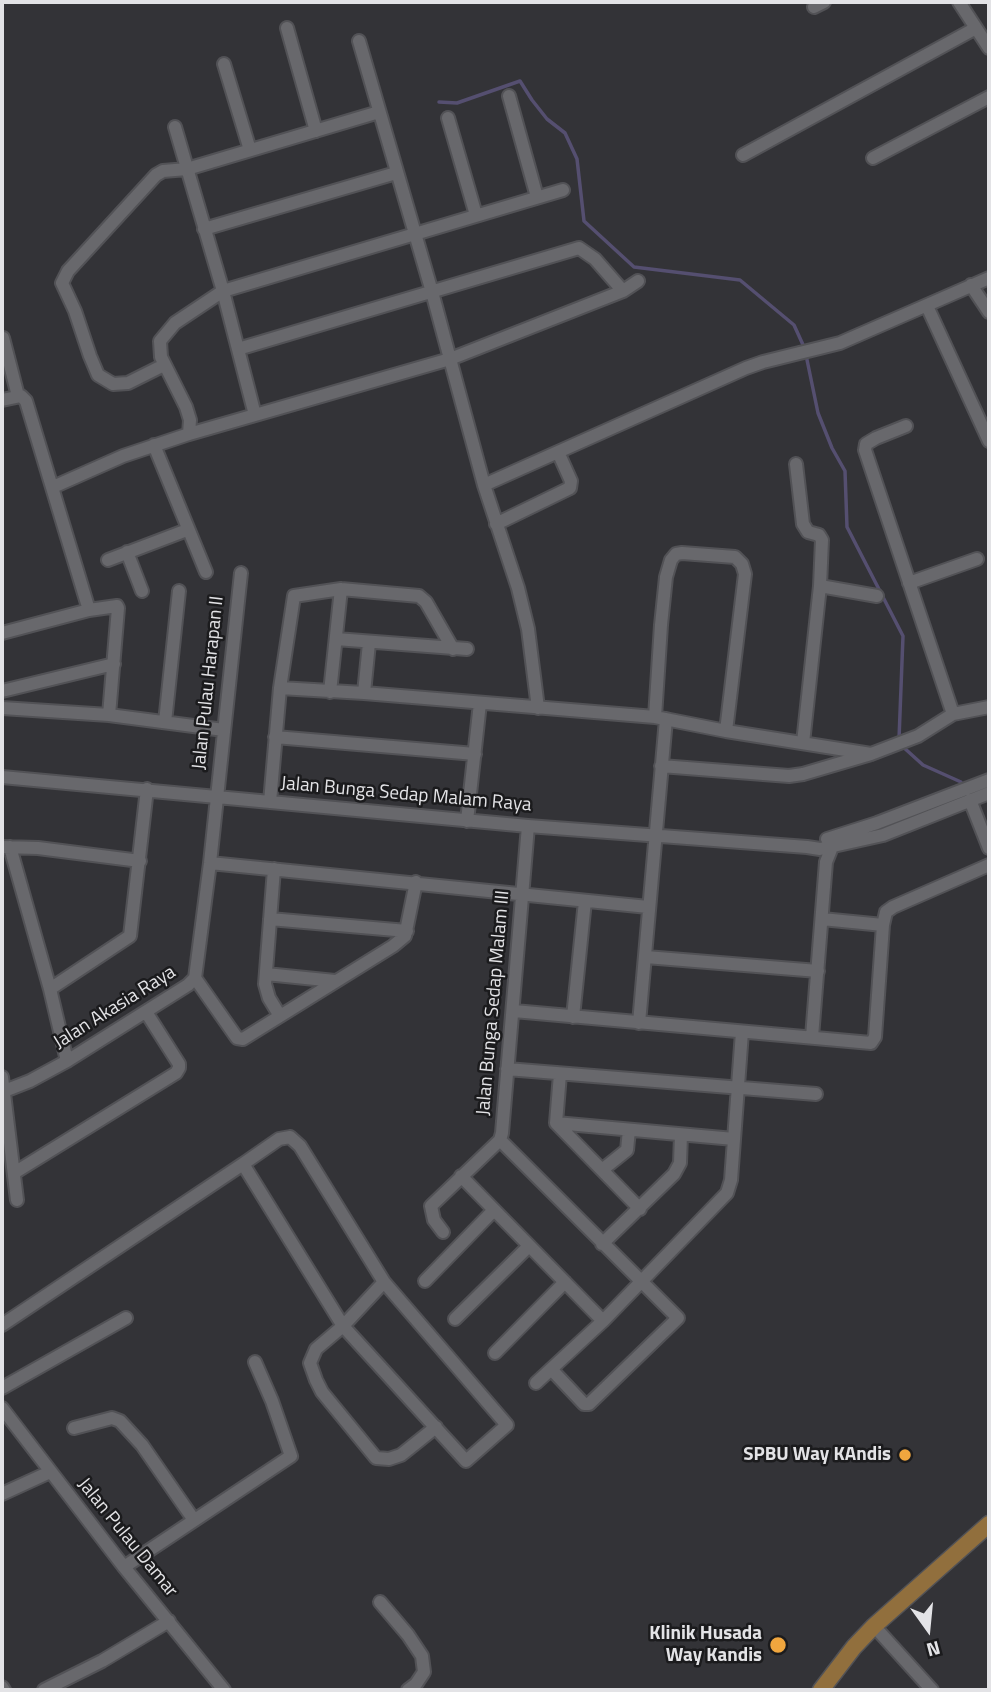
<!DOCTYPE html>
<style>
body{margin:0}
#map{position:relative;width:991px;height:1692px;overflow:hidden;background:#333337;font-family:"Titillium Web",sans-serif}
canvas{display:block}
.frame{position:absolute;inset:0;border:4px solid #e3e3e6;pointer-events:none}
.north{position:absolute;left:893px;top:1594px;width:70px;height:70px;-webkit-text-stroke:5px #1b1b1d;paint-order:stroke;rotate:165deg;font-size:19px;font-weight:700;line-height:28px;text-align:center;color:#e3e3e6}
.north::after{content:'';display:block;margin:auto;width:24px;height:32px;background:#e3e3e6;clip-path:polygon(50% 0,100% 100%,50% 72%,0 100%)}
</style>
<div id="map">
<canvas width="991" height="1692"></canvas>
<div class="frame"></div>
<div class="north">N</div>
</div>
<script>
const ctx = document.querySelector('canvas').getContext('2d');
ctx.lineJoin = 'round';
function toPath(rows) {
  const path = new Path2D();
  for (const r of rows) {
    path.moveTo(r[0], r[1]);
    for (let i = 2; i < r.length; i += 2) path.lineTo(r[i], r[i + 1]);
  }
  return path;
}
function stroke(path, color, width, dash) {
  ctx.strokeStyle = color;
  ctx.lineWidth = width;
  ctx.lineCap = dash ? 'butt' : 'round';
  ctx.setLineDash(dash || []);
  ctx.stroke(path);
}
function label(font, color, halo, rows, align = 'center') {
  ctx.font = font + ' "Titillium Web",sans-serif';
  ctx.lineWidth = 5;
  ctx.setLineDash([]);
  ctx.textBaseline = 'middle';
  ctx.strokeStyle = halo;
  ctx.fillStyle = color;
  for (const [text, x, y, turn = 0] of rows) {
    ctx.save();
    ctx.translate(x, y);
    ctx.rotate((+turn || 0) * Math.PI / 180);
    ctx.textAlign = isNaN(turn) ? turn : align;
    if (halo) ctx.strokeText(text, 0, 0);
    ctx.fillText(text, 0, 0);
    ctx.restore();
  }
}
const stream = toPath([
 [439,102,457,103,520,81,532,100,547,119,565,133,577,159,584,221,634,267,740,280,794,325,804,347],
 [806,355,818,413,832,448,845,471,847,527,903,636,899,739],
 [902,746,923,765,961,782]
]);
const minor = toPath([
 [959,2,989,48],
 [814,7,824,2],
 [287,28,316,131],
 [359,41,432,292,484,485,518,588,528,629,538,708],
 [224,64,250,150],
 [509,96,537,197],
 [448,118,476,215],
 [175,127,223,291,255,415],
 [743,155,976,28],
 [873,158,989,97],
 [204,229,396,173],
 [971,285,989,312],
 [927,306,989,441],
 [3,338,18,396],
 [238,349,579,248,595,259,623,291],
 [164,365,128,383,113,384,98,375,90,356,75,311,62,283,68,271,156,175,163,171,187,169,379,112],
 [2,400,21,396,26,401,89,610],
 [906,426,876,438,866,444,865,450,953,714],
 [189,434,450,359,623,291,638,281],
 [154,445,206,572],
 [796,464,803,524,808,532,819,535,822,540,820,586,803,743],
 [484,485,746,368,763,362,840,343,989,278],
 [53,487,123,456,189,434,190,420,186,407,161,357,160,341,175,323,223,291,563,190],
 [496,524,570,488,571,481,558,452],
 [127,552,142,591],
 [108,560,187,530],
 [909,583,977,559],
 [820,586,877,596],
 [2,633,89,610,117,606,118,608,109,715],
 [336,639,467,649],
 [280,688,364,693,655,717,726,731,871,754],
 [2,691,114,664],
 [330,692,341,589],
 [364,693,369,643],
 [2,708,109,715,224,730],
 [655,717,661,625,666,577,671,560,676,554,682,553,735,557,742,564,745,574,726,731],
 [165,722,179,591],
 [275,737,475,754],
 [661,766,789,776,803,774,871,754,918,736,953,714,989,707],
 [2,777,528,826,807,847,820,849,883,835,989,793],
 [970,800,989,848],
 [270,802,280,688,294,596,341,589,419,596,426,602,453,649],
 [467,821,480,703],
 [827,839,877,823,989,780],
 [2,847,38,848,140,861],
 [10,847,50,989,67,1061],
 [210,863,648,907],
 [274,869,265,984,269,998,280,1016],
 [270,919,407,931],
 [822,919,883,925],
 [646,957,818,971],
 [266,974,335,981],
 [195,978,237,1038,243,1039,393,946,405,936,416,882],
 [50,989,130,936,147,789],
 [514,1011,871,1043,875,1037,883,925,886,912,893,907,989,865],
 [573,1017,585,901],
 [639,1023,666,719],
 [812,1037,826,862,832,847,832,838],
 [507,1069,816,1094],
 [560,1074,556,1123,640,1209],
 [2,1077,17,1200],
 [2,1092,30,1081,67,1061,188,985,195,978,210,863,241,573],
 [556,1123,734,1139],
 [290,1137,300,1146,384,1282,507,1425,466,1461,343,1326,243,1164,279,1139,290,1137],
 [500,1140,678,1318,589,1404,584,1404,551,1369],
 [602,1170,627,1150,629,1130],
 [14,1173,176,1073,179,1068,179,1064,146,1012],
 [461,1176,603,1321],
 [443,1232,434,1220,431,1206,500,1140,502,1133,528,826],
 [602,1244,674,1174,680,1163,681,1135],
 [425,1281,494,1210],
 [384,1282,343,1326,316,1349,310,1363,316,1380,322,1392,376,1458,389,1459,401,1455,436,1427],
 [455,1319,529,1246],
 [2,1325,243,1164],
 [495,1353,565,1282],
 [536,1383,603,1321,727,1193,731,1180,742,1032],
 [2,1388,126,1318],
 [2,1408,124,1567,224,1690],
 [74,1428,112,1418,120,1421,142,1445,194,1520],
 [2,1494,50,1472],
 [124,1567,291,1456,272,1401,255,1362],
 [380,1602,408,1635,422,1656,424,1672,416,1684,408,1690],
 [874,1626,932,1690],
 [2,1687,4,1690],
 [44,1690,102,1661,169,1621]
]);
const major = toPath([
 [821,1690,854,1647,874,1626,989,1524]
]);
const markers = [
 [905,1455,7,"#f0a63e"],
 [778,1645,9,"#f0a63e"]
];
const streetNames = [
 ["Jalan Pulau Harapan II",209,683,-84],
 ["Jalan Bunga Sedap Malam Raya",406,795,5],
 ["Jalan Bunga Sedap Malam III",494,1003,-85],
 ["Jalan Akasia Raya",115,1008,-32],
 ["Jalan Pulau Damar",127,1538,51]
];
const poiNames = [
 ["SPBU Way KAndis",891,1455],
 ["Klinik Husada",762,1634],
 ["Way Kandis",762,1656]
];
stroke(stream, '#554f70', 3.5);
stroke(minor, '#525256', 16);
stroke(major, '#525256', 19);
stroke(minor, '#68686c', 12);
stroke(major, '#916f3d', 16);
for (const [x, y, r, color] of markers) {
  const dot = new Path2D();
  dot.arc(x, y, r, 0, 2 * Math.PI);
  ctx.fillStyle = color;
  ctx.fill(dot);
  stroke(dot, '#1b1b1d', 2.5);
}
label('19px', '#e3e3e6', '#1b1b1d', streetNames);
label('bold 19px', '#e3e3e6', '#1b1b1d', poiNames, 'right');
</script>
